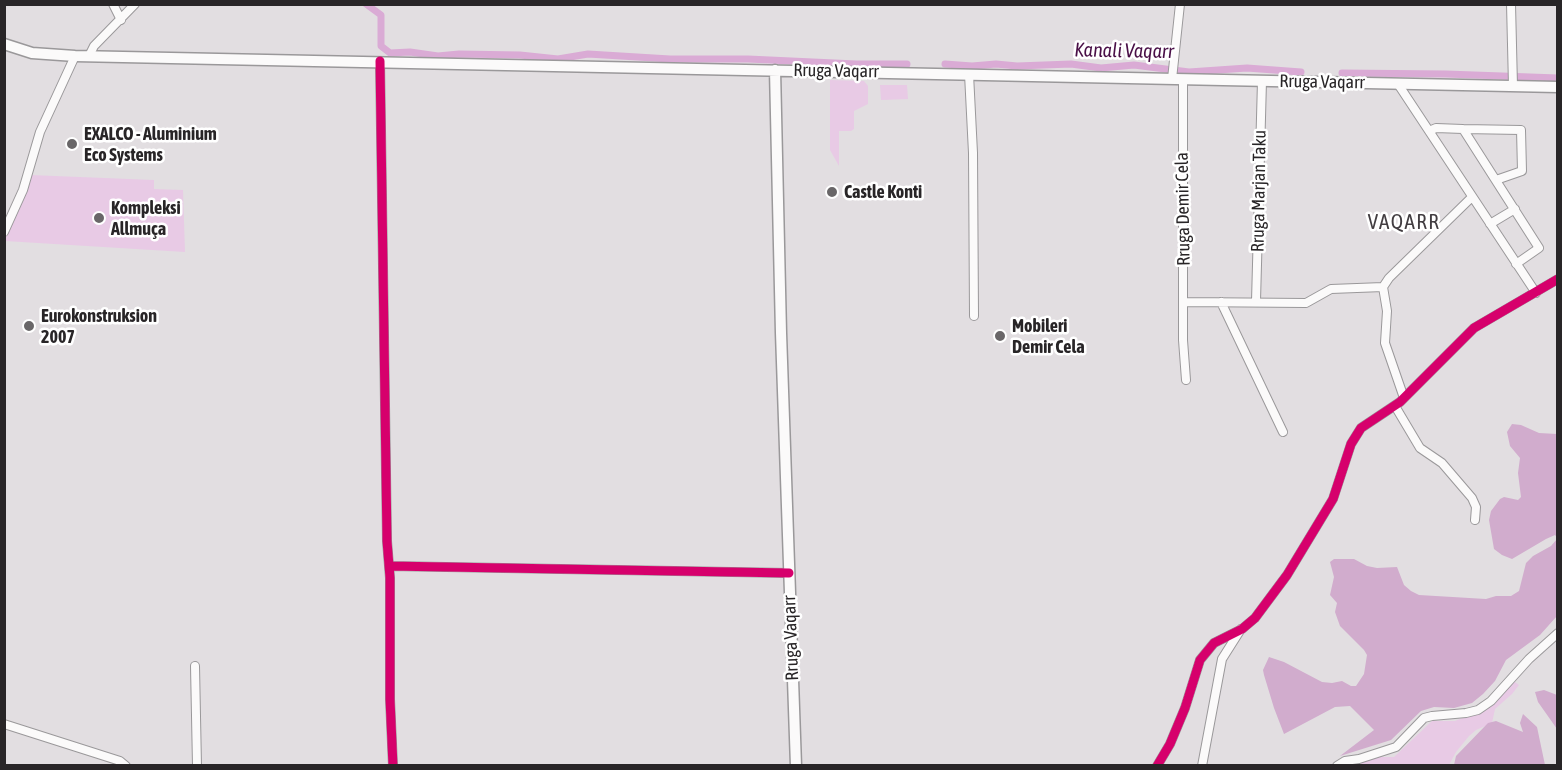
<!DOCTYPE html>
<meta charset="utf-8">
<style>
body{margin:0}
#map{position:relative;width:1562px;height:770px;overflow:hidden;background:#e2dee1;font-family:"Asap Condensed",sans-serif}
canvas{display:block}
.frame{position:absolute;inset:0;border:6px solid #282527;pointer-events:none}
</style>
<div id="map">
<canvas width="1562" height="770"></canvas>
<div class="frame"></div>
</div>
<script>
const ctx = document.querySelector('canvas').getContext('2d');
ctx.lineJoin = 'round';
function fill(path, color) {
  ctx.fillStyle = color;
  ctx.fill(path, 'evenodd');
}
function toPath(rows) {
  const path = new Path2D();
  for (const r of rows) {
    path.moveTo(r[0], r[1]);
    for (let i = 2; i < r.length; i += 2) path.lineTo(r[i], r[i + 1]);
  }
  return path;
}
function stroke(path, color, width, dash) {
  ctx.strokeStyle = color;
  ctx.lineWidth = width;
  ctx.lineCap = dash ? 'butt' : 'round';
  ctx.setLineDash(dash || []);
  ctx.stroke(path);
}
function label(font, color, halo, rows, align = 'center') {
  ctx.font = font + ' "Asap Condensed",sans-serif';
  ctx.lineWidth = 5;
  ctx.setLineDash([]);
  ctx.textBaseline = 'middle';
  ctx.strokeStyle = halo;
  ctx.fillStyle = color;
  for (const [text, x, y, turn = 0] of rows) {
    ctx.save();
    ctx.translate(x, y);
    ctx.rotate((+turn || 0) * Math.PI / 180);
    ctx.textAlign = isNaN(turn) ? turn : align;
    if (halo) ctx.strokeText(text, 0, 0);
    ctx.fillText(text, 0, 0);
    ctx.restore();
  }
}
const green = toPath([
 [830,80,864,81,868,86,868,104,854,111,854,129,851,131,839,131,839,166,830,150],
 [880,85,907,85,908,99,881,100],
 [30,175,154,180,154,189,183,190,185,252,5,241,4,236],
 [1512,680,1519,685,1512,694,1495,709,1492,723,1476,730,1469,736,1456,752,1449,765,1359,766,1362,762,1375,757,1394,757,1432,721,1455,721,1482,710]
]);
const forest = toPath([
 [1512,424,1521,425,1539,433,1557,434,1558,539,1555,535,1546,539,1512,559,1502,555,1494,549,1489,520,1491,511,1500,499,1504,497,1518,500,1521,497,1518,473,1520,458,1510,446,1507,432],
 [1557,539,1557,616,1540,635,1506,660,1495,681,1483,694,1472,703,1454,708,1434,707,1421,711,1391,740,1340,756,1374,730,1350,706,1335,707,1284,734,1274,708,1264,675,1263,670,1269,657,1284,662,1322,682,1332,683,1342,681,1351,686,1356,686,1364,674,1367,655,1364,650,1340,626,1335,612,1337,603,1330,595,1334,577,1330,562,1334,559,1354,559,1367,566,1377,568,1397,567,1404,585,1411,591,1419,595,1486,599,1496,596,1511,596,1519,591,1526,563,1533,556,1551,546],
 [1544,690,1557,695,1557,729,1538,702,1535,692],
 [1523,714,1537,727,1545,765,1454,765,1456,756,1488,723,1496,721,1523,732,1520,723]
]);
const canal = toPath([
 [366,4,381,15,381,46,390,53,410,52,438,56,459,54,520,55,558,59,588,54,670,59,748,59,856,64,907,64],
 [945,64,972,66,996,64,1017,66,1071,64,1101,68,1134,65,1189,72,1247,68,1301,72],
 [1342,73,1446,74,1558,78]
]);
const minor = toPath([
 [113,4,121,20],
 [1511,4,1513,86],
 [89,56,94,46,135,4],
 [380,61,387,541,390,578,390,699,393,766],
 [969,74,973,153,974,316],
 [1172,79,1180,4],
 [1183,79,1183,340,1186,380],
 [1398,84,1536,293],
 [1463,129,1521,130,1522,171,1496,180],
 [1429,131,1436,128,1463,129,1539,248,1516,264],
 [1490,224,1515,209],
 [4,232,23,190,40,132,75,56],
 [1256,301,1262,81],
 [1184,302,1306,303,1331,289,1383,287],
 [1221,302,1283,432],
 [1404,398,1385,343,1387,311,1383,287,1389,278,1472,197],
 [1395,406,1420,448,1442,463,1472,498,1476,507,1475,520],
 [389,566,789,573],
 [195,666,197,766],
 [4,724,120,761,126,766],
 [1157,766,1170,744,1185,708,1200,660,1214,643,1242,629,1255,618,1287,575,1333,499,1351,444,1361,428,1400,402,1474,328,1558,279],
 [1202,766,1222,659,1241,629],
 [1337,766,1345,761,1359,759,1396,747,1424,718,1432,716,1466,713,1478,710,1491,701,1529,659,1558,633]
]);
const major = toPath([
 [4,44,32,53,75,56,1558,87],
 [775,70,781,333,796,766]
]);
const cycleway = toPath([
 [380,61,387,541,390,578,390,699,393,766],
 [389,566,789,573],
 [1157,766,1170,744,1185,708,1200,660,1214,643,1242,629,1255,618,1287,575,1333,499,1351,444,1361,428,1400,402,1474,328,1558,279]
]);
const markers = [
 [72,144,6,"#696668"],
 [832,192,6,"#696668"],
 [99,218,6,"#696668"],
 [29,326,6,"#696668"],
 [1000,336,6,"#696668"]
];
const streetNames = [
 ["Rruga Vaqarr",836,71,1],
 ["Rruga Vaqarr",1322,82,1],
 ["Rruga Marjan Taku",1259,191,-89],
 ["Rruga Demir Cela",1183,209,-91],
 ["Rruga Vaqarr",791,638,-92]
];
const poiNames = [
 ["EXALCO - Aluminium",84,134],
 ["Eco Systems",84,155],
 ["Castle Konti",844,192],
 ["Kompleksi",111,208],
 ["Allmuça",111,229],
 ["Eurokonstruksion",41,316],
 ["2007",41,337],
 ["Mobileri",1012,326],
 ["Demir Cela",1012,347]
];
const waterNames = [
 ["Kanali Vaqarr",1124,51,1]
];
const quarterNames = [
 ["VAQARR",1404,222]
];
fill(green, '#e8cae5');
fill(forest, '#d1accd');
stroke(canal, '#daabd5', 7);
stroke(minor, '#9a989a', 10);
stroke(major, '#9a989a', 13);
stroke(minor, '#fbfafa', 8);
stroke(major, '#fbfafa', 10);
stroke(cycleway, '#d6006c', 9);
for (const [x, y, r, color] of markers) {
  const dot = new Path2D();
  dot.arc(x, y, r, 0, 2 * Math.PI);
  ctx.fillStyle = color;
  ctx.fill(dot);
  stroke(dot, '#fff', 2);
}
label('18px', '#282527', '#fff', streetNames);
label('bold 18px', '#282527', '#fff', poiNames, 'left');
label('italic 20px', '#490f47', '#fff', waterNames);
ctx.letterSpacing = '1.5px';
label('21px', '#423d41', '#fff', quarterNames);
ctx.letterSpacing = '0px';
</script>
